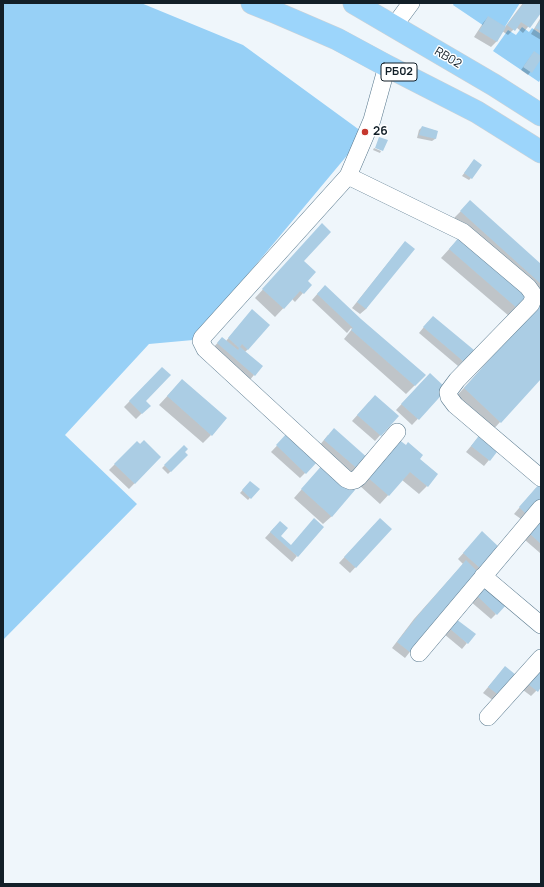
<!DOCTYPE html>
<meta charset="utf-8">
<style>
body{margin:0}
#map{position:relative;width:544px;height:887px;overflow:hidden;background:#eff6fb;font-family:Manrope,sans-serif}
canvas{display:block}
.frame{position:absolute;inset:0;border:4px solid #121f28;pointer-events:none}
</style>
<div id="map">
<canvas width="544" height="887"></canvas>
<div class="frame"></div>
</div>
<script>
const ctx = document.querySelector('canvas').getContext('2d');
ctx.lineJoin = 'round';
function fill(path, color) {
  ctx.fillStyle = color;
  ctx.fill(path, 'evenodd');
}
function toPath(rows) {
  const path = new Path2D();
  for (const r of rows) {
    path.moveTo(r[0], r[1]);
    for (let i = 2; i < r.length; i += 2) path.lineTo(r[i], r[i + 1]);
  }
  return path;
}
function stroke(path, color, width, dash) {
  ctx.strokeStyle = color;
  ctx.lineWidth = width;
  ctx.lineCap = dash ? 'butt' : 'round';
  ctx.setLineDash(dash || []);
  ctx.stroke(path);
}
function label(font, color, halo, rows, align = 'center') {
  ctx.font = font + ' Manrope,sans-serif';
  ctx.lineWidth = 3;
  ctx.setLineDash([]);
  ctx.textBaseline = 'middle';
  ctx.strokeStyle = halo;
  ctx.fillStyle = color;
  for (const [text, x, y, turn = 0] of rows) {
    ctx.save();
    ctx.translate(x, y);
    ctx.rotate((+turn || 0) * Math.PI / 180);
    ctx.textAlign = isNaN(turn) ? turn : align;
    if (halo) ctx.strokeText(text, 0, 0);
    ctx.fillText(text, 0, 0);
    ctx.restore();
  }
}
const green = toPath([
 [3,3,141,3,243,45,365,134,193,340,149,344,65,435,137,504,3,640],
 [454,3,520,3,499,36,453,5],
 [522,27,529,32,532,28,541,34,541,78,539,82,493,51,508,30,516,35]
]);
const shadow = toPath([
 [523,3,541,4,541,11,523,33,516,27,508,35,502,31,496,42,491,47,474,37,483,23,488,17,505,27],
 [541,17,541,40,531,34],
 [534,52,541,58,528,75,521,70],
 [422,127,437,131,435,139,432,141,417,138,419,130],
 [374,148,381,151,380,153,373,150],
 [472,163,471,178,469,180,462,176],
 [462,210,541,266,541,300,452,220],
 [461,236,529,295,509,316,441,258],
 [400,248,366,309,360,314,352,308],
 [290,260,303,261,307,281,303,293,295,302,292,299,275,317,255,298],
 [319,292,415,385,406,394,344,339,352,329,351,328,347,333,312,300],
 [541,303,541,377,490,433,453,400],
 [247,316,248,349,245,352,254,375,249,381,212,349,222,338,226,341],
 [428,322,463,361,458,366,419,333],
 [162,368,144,401,149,406,136,419,124,407],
 [182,380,211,435,203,443,159,405],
 [424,380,446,389,412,425,396,410],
 [369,402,397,416,375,441,352,421],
 [288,434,317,461,300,478,271,452],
 [481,434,499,448,484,466,466,452],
 [328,435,359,470,354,475,319,446],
 [137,442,160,457,129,489,109,470],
 [184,447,184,452,187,455,168,474,162,468],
 [390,448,418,459,427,486,419,494,402,480,380,504,359,485],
 [316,473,332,516,323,524,294,498],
 [250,482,258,489,248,500,240,493],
 [536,488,541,497,521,519,514,514],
 [541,521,541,552,540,553,525,540],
 [374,525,391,529,350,573,339,563],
 [274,528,280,537,297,556,292,562,265,538],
 [477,538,499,548,433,623,405,658,392,648,414,619,463,564,458,559],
 [479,591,496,614,491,619,470,601],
 [450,625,467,643,462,649,444,634],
 [505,667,515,675,494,701,483,693],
 [541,669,541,686,531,696,523,690]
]);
const building = toPath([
 [524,3,541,3,541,13,530,28,521,22,515,31,507,25],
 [488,16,506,27,497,42,479,31],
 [541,19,541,31,535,28],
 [534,51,541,56,541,59,532,73,523,67],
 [422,126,438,131,436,139,419,135],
 [379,137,388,140,383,151,375,148],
 [474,159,482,165,472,179,464,173],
 [470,200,541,264,541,284,460,211],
 [322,223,331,232,304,261,316,272,308,281,312,285,304,294,300,291,284,309,262,289],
 [461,235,530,295,518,309,449,249],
 [405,241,415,249,366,309,357,302],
 [325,285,361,319,426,375,415,386,351,330,353,328,317,294],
 [541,302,541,379,501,423,464,388],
 [252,309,270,325,248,350,242,344,240,347,263,366,255,376,217,343,222,337,238,350,239,348,228,338],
 [433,316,474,350,464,362,423,327],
 [162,367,171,375,146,401,151,406,142,414,129,401],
 [430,373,447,389,419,420,401,404],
 [182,379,227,418,212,436,167,396],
 [375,395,399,416,381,436,357,415],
 [334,428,370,460,360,471,324,440],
 [288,432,318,461,306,474,276,445],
 [481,433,500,448,490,461,471,446],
 [398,439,406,445,408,442,423,455,420,459,438,474,428,487,410,472,389,496,366,476],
 [144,440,161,457,135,484,114,464,137,441,140,444],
 [184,445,188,449,185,452,188,455,171,472,164,465],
 [324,463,355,490,332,517,301,489],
 [250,481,260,489,251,499,242,490],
 [541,482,541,499,527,515,519,507],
 [314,518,324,527,298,557,270,532,280,521,288,528,281,536,291,545],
 [380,518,392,529,356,568,344,557],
 [541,521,541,544,530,534],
 [482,531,500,548,481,569,463,553],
 [466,560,478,572,411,653,397,642,420,613],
 [484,584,507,604,497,615,475,594],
 [456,619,476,634,468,644,449,628],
 [505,666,516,675,500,696,488,687],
 [541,668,541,687,538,692,528,684]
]);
const minor = toPath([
 [394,26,411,3],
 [387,66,372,120,348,176,202,338,201,341,205,349,346,479,351,481,355,480,359,477,397,432],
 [348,176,463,232,528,287,533,294,533,299,531,304,457,380,448,392,449,397,455,405,541,478],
 [483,576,541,625],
 [419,653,541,508],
 [488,717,541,658]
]);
const highway = toPath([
 [252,3,272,11,337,39,387,66,477,112,541,152],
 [354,3,494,85,541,115]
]);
const markers = [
 [365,132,4,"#c5382e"]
];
const shields = [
 [399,72,36]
];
const shieldNames = [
 ["РБ02",399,72]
];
const streetNames = [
 ["RB02",448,58,31]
];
const poiNames = [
 ["26",373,132]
];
fill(green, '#97d0f6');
fill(shadow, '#0003');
fill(building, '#abcde4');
stroke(minor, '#57778c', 18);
stroke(highway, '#d0d2d4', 23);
stroke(minor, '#fff', 17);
stroke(highway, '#9cd5fb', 22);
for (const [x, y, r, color] of markers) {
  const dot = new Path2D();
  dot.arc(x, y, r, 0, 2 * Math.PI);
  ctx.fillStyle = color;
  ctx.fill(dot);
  stroke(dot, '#fff', 1.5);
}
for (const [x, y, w] of shields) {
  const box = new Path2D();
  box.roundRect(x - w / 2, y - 9, w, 18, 3);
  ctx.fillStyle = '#fff';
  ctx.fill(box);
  stroke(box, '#121f28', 1);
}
label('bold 11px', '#121f28', null, shieldNames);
label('12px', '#121f28', '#fff', streetNames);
label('bold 12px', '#121f28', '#fff', poiNames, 'left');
</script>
